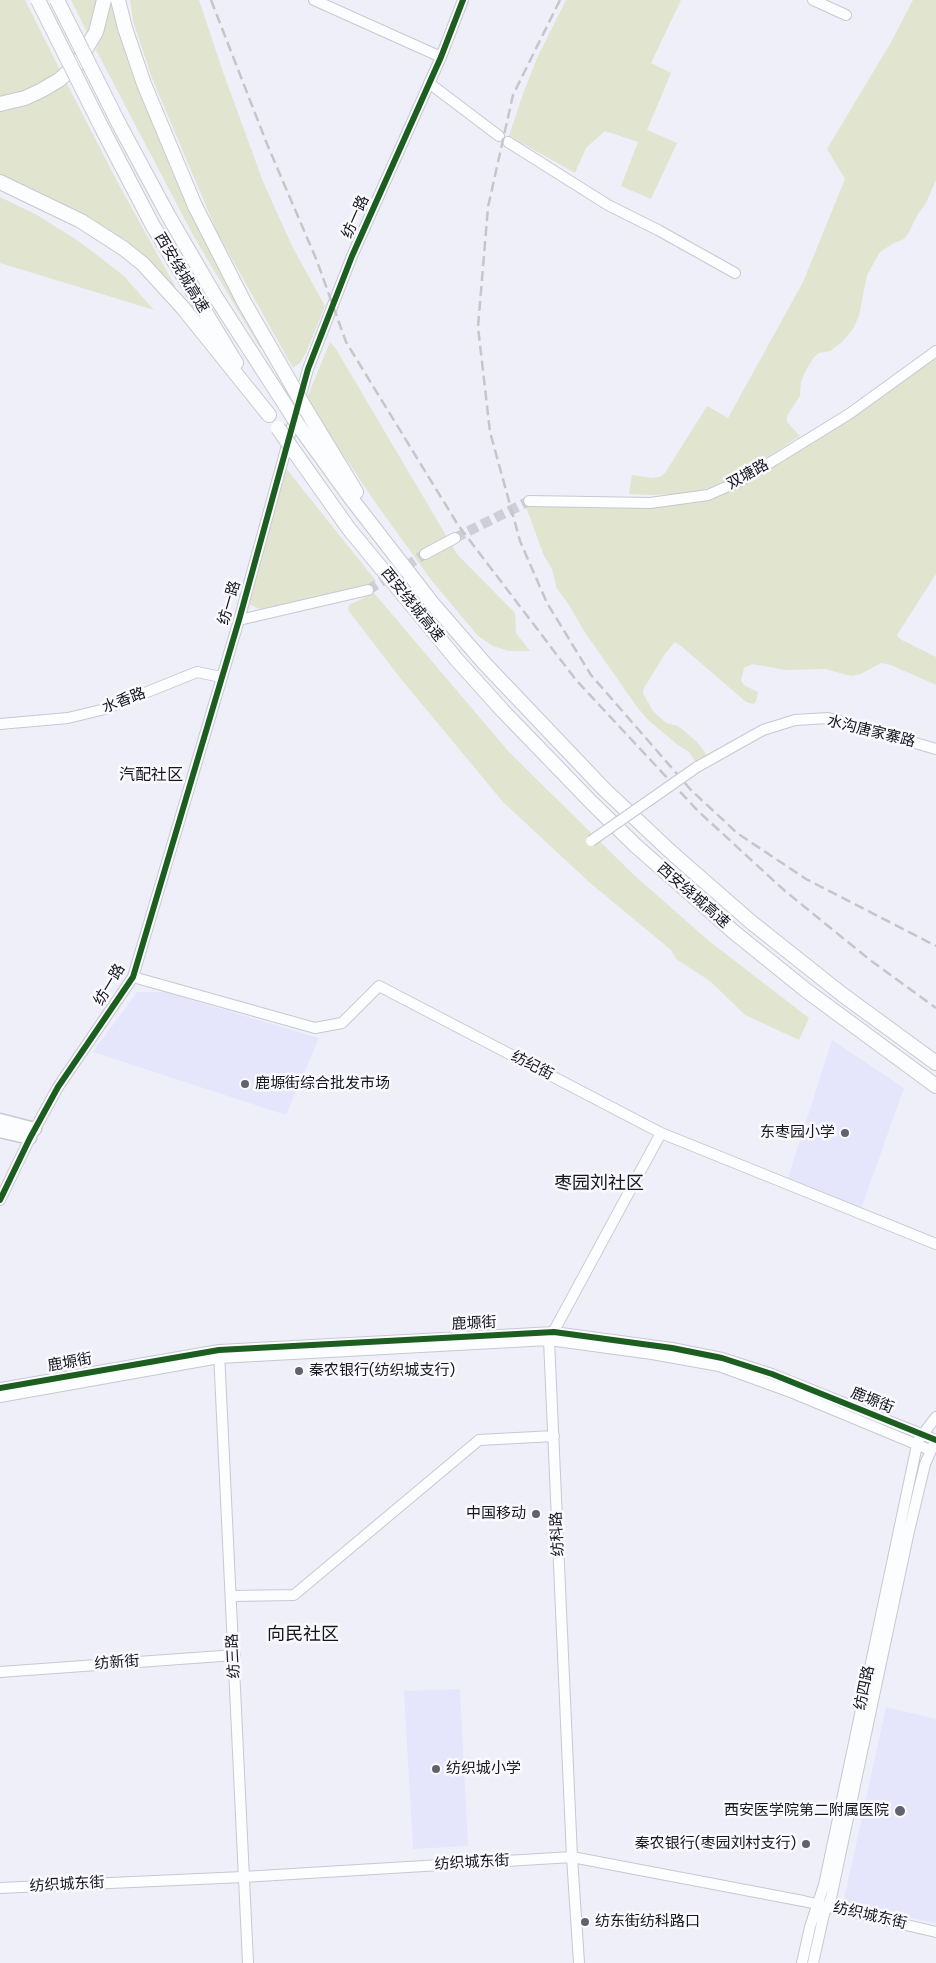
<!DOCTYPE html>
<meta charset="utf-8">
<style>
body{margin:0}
canvas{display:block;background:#eeeff9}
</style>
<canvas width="936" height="1963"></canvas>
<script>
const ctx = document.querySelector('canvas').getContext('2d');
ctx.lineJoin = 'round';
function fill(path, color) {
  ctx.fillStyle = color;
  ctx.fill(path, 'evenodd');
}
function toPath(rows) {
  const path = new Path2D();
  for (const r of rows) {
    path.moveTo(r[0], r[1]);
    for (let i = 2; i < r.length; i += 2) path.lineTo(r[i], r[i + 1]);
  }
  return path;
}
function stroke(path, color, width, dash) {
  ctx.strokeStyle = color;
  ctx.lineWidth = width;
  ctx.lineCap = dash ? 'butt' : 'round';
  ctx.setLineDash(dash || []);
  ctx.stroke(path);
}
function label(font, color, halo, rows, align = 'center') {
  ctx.font = font + ' "DM Sans","Noto Sans SC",sans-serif';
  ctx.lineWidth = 5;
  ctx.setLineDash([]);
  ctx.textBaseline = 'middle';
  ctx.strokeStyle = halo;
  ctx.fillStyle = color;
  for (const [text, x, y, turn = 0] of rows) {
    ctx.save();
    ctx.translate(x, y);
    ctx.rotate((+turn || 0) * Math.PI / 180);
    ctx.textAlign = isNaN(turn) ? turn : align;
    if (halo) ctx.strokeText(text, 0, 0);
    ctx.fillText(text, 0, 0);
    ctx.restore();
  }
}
const built = toPath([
 [137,992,164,992,319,1038,286,1115,93,1052],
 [832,1040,904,1088,861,1209,788,1178],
 [460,1689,468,1846,413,1849,404,1691],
 [886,1707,936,1719,936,1923,843,1904]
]);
const green = toPath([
 [0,0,25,0,60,70,43,85,0,100],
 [71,0,98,0,88,34],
 [130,0,199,0,223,72,264,184,293,248,325,306,306,353,300,363,293,368,217,232,152,78,133,21],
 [566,0,681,0,651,63,671,73,647,130,677,143,651,199,621,186,638,142,605,131,586,148,575,173,509,136,524,91,537,58],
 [913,0,936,0,936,180,926,203,918,214,908,234,904,239,894,243,880,252,867,275,859,316,853,329,842,342,830,351,819,353,814,357,806,370,801,382,800,396,787,416,787,422,800,436,744,473,709,488,694,493,650,495,629,494,632,475,653,478,660,477,665,473,707,406,728,418,803,282,845,179,827,149,890,44],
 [110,2,113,3,263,346,260,348,193,235,96,50,106,25],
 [65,80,119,185,175,286,171,287,151,266,0,177,0,109],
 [0,197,37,215,80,242,124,276,154,310,0,263],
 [330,342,336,349,457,554,515,613,516,633,530,651,509,651,493,646,478,636,432,581,377,505,306,400],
 [936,352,936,574,897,635,900,639,936,657,936,685,891,665,881,663,861,674,851,676,825,669,786,670,752,664,744,668,741,681,744,685,758,692,756,702,753,704,746,702,681,646,675,642,665,654,644,688,643,693,653,711,666,723,678,726,696,741,705,752,706,757,698,763,695,761,689,752,678,745,648,720,637,707,586,634,567,602,557,589,552,569,544,556,525,504,676,504,696,502,724,493,767,471],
 [285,467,376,581,370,587,263,610,248,604],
 [374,593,509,752,634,875,709,941,809,1018,799,1040,745,1015,710,981,676,959,671,950,589,882,503,802,401,679,348,610,349,605]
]);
const minorTunnel = toPath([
 [455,538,529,501],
 [368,590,425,554]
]);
const minor = toPath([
 [314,0,441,57],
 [813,0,846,15],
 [429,83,499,136],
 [508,142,608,205,658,230,735,273],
 [529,501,650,503,708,495,742,480,849,414,936,351],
 [425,554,455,538],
 [239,620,368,590],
 [0,724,68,718,105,709,197,672,221,677],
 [697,767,763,730,795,720,828,718,936,749],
 [133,977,315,1028,342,1023,379,986,661,1133,936,1244],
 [0,1200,30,1138,58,1087,133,977,239,620,308,369,352,256,441,57,463,0],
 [219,1352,248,1963],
 [0,1388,219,1350,554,1332,672,1348,722,1358,772,1374,936,1440],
 [0,1397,219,1358,549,1340,652,1354,719,1366,788,1391,930,1450],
 [231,1596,294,1595,479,1440,554,1436],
 [0,1672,235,1655],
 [0,1888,243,1877,572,1857,803,1901,936,1932],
 [579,1963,572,1857,549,1340,661,1133],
 [802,1963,810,1927,824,1885,917,1445,919,1439,936,1417],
 [813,1963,824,1914,831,1898,909,1531,925,1464,933,1446]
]);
const major = toPath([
 [0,1120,35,1129],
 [0,1131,30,1138]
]);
const highway = toPath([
 [118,0,125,28,144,84,195,206,244,302,293,387],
 [0,104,25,98,42,90,59,80,77,64,96,32,104,0],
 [119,124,168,215,215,296,286,406],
 [104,132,153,226,236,363],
 [0,182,81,221,123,248,143,264,183,308,269,415],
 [305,408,356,492],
 [298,425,350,497,432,603,485,664,604,789,672,853,751,922,843,995,936,1063],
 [291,447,349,529,457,660,503,711,591,802,636,846,735,933,807,991,936,1086]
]);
const rail = toPath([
 [211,0,267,144,317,261,346,342,458,525,576,680,698,811,785,891,870,960,936,1008],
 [560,0,513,95,488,207,478,327,490,432,520,541,547,603,591,675,691,790,737,833,806,879,936,946]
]);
const minorBridge = toPath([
 [591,841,697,767]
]);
const highwayBridge = toPath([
 [38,0,104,132],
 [57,0,119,124],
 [293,387,305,408],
 [286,406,298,425],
 [278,428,291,447]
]);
const cycleway = toPath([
 [0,1200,30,1138,58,1087,133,977,239,620,308,369,352,256,441,57,463,0],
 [0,1388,219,1350,554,1332,672,1348,722,1358,772,1374,936,1440]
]);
const markers = [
 [245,1084,5,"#61626b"],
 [845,1133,5,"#61626b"],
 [299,1371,5,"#61626b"],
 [536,1514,5,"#61626b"],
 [436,1769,5,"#61626b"],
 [900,1811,6,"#61626b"],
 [806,1844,5,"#61626b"],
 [585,1922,5,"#61626b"]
];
const streetNames = [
 ["纺一路",356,217,-66],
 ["西安绕城高速",181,273,59],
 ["双塘路",748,475,-29],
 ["纺一路",230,603,-74],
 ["西安绕城高速",412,605,51],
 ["水香路",124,701,-21],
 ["水沟唐家寨路",871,732,14],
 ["西安绕城高速",693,896,41],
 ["纺一路",110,985,-59],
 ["纺纪街",532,1066,27],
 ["鹿塬街",474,1324,-3],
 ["鹿塬街",70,1363,-10],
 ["鹿塬街",872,1401,22],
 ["纺科路",558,1534,-93],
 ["纺三路",234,1656,-93],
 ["纺新街",117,1663,-4],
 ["纺四路",865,1688,-78],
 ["纺织城东街",472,1863,-3],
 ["纺织城东街",67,1885,-3],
 ["纺织城东街",870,1916,13]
];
const poiNames = [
 ["鹿塬街综合批发市场",255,1084],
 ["东枣园小学",835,1133,"right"],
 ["秦农银行(纺织城支行)",309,1371],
 ["中国移动",526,1514,"right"],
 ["纺织城小学",446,1769],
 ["西安医学院第二附属医院",889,1811,"right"],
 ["秦农银行(枣园刘村支行)",796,1844,"right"],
 ["纺东街纺科路口",595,1922]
];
const neighbourhoodNames = [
 ["汽配社区",151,776]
];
const quarterNames = [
 ["枣园刘社区",599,1184],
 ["向民社区",303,1635]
];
fill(built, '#e5e6fc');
fill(green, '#e1e5cf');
stroke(minorTunnel, '#cdced8', 10, [10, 5]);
stroke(minor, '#c8c8d1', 12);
stroke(major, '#c8c8d1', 15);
stroke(highway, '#c8c8d1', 16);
stroke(minor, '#fcfdfe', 10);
stroke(major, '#fcfdfe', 12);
stroke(highway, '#fcfdfe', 14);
stroke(rail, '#c6c6c9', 2.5, [10, 5]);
stroke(minorBridge, '#c8c8d1', 12, []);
stroke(highwayBridge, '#c8c8d1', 16, []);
stroke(minorBridge, '#fcfdfe', 10);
stroke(highwayBridge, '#fcfdfe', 14);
stroke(cycleway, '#1b5e20', 6);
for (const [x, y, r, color] of markers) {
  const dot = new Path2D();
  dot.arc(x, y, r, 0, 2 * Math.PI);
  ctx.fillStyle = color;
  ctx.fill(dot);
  stroke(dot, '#f9f9fe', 2);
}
label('15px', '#15161e', '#f9f9fe', streetNames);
label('15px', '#15161e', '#f9f9fe', poiNames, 'left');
label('16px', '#15161e', '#f9f9fe', neighbourhoodNames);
label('18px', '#15161e', '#f9f9fe', quarterNames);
</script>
